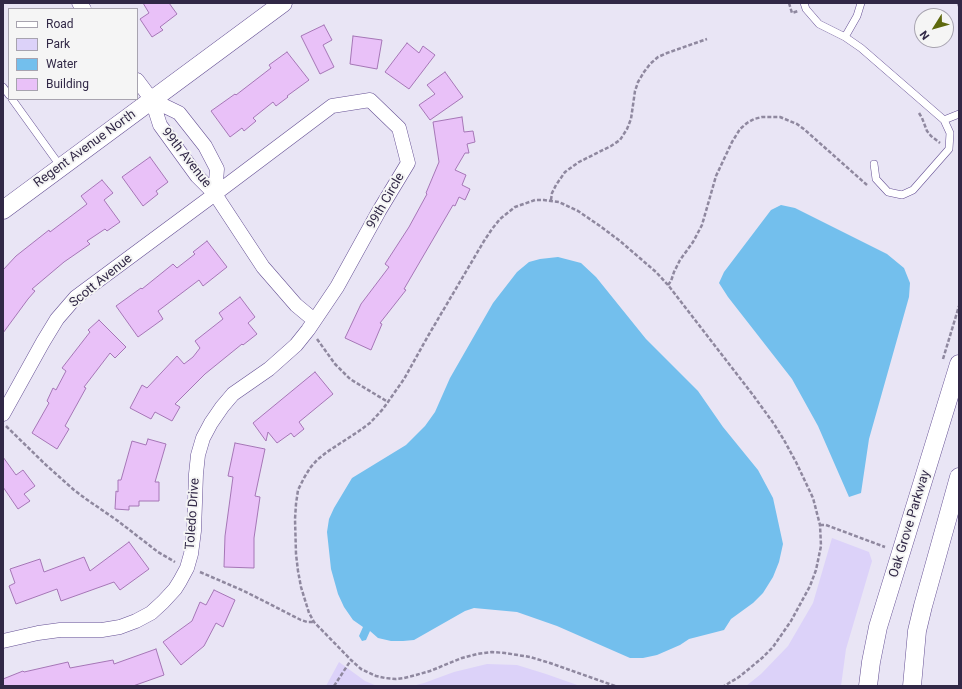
<!DOCTYPE html>
<style>
body{margin:0}
#map{position:relative;width:962px;height:689px;overflow:hidden;background:#e9e5f5;font-family:Roboto,sans-serif}
canvas{display:block}
.frame{position:absolute;inset:0;border:4px solid #312846;pointer-events:none}
.legend{position:absolute;left:8px;top:8px;width:130px;height:92px;box-sizing:border-box;background:#f5f5f5;border:1px solid #a7a3af;margin:0;padding:5px 7px;list-style:none;font-size:12px;color:#312846}
.legend li{display:flex;align-items:center;gap:8px;height:20px}
.legend b{width:20px;border:1px solid #a7a3af}
.north{position:absolute;left:914px;top:8px;width:40px;height:40px;box-sizing:border-box;background:#f5f5f5;border:1px solid #a7a3af;border-radius:50%;rotate:233deg;font-size:11px;font-weight:700;line-height:16px;text-align:center;color:#312846}
.north::after{content:'';display:block;margin:auto;width:14px;height:18px;background:#5e690e;clip-path:polygon(50% 0,100% 100%,50% 72%,0 100%)}
</style>
<div id="map">
<canvas width="962" height="689"></canvas>
<div class="frame"></div>
<ul class="legend">
<li><b style="height:5px;background:#fff"></b>Road</li>
<li><b style="height:11px;background:#dcd2f9"></b>Park</li>
<li><b style="height:11px;background:#73bfed"></b>Water</li>
<li><b style="height:11px;background:#e9c1f8"></b>Building</li>
</ul>
<div class="north">N</div>
</div>
<script>
const ctx = document.querySelector('canvas').getContext('2d');
ctx.lineJoin = 'round';
function fill(path, color) {
  ctx.fillStyle = color;
  ctx.fill(path, 'evenodd');
}
function toPath(rows) {
  const path = new Path2D();
  for (const r of rows) {
    path.moveTo(r[0], r[1]);
    for (let i = 2; i < r.length; i += 2) path.lineTo(r[i], r[i + 1]);
  }
  return path;
}
function stroke(path, color, width, dash) {
  ctx.strokeStyle = color;
  ctx.lineWidth = width;
  ctx.lineCap = dash ? 'butt' : 'round';
  ctx.setLineDash(dash || []);
  ctx.stroke(path);
}
function label(font, color, halo, rows, align = 'center') {
  ctx.font = font + ' Roboto,sans-serif';
  ctx.lineWidth = 4;
  ctx.setLineDash([]);
  ctx.textBaseline = 'middle';
  ctx.strokeStyle = halo;
  ctx.fillStyle = color;
  for (const [text, x, y, turn = 0] of rows) {
    ctx.save();
    ctx.translate(x, y);
    ctx.rotate((+turn || 0) * Math.PI / 180);
    ctx.textAlign = isNaN(turn) ? turn : align;
    if (halo) ctx.strokeText(text, 0, 0);
    ctx.fillText(text, 0, 0);
    ctx.restore();
  }
}
const green = toPath([
 [832,538,869,552,872,561,846,649,841,686,746,686,761,674,788,646,813,603],
 [339,662,365,681,377,686,326,686],
 [487,664,517,665,546,674,580,686,412,686,424,683,454,672]
]);
const water = toPath([
 [781,205,795,208,887,254,904,268,910,283,909,297,869,439,861,493,849,497,818,426,792,379,728,297,719,283,724,272,771,210],
 [558,257,581,263,596,277,646,339,698,391,723,427,758,470,773,498,783,544,779,562,773,577,763,593,753,603,731,619,724,630,689,639,680,645,657,655,643,658,630,658,557,626,517,612,474,608,465,611,414,640,403,641,391,641,378,638,370,631,366,640,362,641,359,636,363,627,353,620,344,607,338,594,331,569,327,532,329,519,334,508,352,478,406,445,425,426,435,412,450,378,493,303,517,272,529,262,540,259]
]);
const building = toPath([
 [143,3,169,3,177,14,160,27,163,30,152,37,140,19,149,13,143,3],
 [324,25,332,40,323,45,334,67,320,74,301,36,324,25],
 [353,36,382,40,377,69,350,64,353,36],
 [407,43,419,53,423,46,435,55,409,89,385,72,407,43],
 [287,52,309,80,287,96,288,97,276,106,273,102,253,118,256,121,244,131,242,128,230,137,211,111,235,94,236,95,271,68,269,65,287,52],
 [445,72,463,97,430,120,419,105,435,94,427,85,445,72],
 [462,117,464,132,473,131,475,142,467,144,469,153,465,153,455,170,466,175,462,185,470,189,465,200,459,197,455,206,453,205,404,289,406,290,380,323,382,324,371,350,345,338,361,304,389,267,385,264,409,227,427,194,426,193,439,162,433,122,462,117],
 [150,157,168,182,156,191,158,194,143,206,122,177,150,157],
 [102,180,113,193,104,200,120,222,107,231,105,229,87,241,90,244,64,262,32,289,35,291,28,299,3,333,3,270,16,256,49,230,50,232,87,204,81,196,102,180],
 [207,241,227,267,203,286,199,280,158,311,163,319,138,337,116,306,141,288,142,289,173,264,177,268,195,254,193,252,207,241],
 [240,297,255,317,248,323,257,334,243,345,242,344,205,374,175,404,180,407,172,421,155,412,151,419,130,408,142,385,147,388,177,356,184,364,193,357,200,348,195,341,223,319,219,313,240,297],
 [99,320,126,347,115,358,110,353,84,387,86,388,65,426,69,429,57,449,32,433,49,403,47,401,53,388,56,390,66,371,62,368,90,332,88,330,99,320],
 [315,372,333,394,299,422,304,429,294,437,291,433,277,443,268,432,266,441,253,423,315,372],
 [148,439,166,444,155,482,159,482,159,501,139,501,139,506,129,506,129,510,115,509,116,491,118,492,118,480,121,480,132,441,146,445,148,439],
 [235,443,265,449,255,496,260,497,254,538,254,568,224,567,225,536,233,477,228,476,235,443],
 [3,457,16,475,23,470,35,486,24,494,30,501,18,509,3,487,3,457],
 [129,542,149,569,120,590,114,582,61,601,57,589,16,604,9,586,15,583,10,569,40,559,44,572,84,557,90,571,129,542],
 [214,590,235,600,223,627,216,623,204,646,181,665,163,642,192,621,200,602,206,605,214,590],
 [156,649,164,675,133,686,3,686,3,679,23,671,24,672,68,662,70,668,113,660,114,664,156,649]
]);
const path = toPath([
 [789,3,792,13,798,11],
 [958,3,959,6],
 [919,113,922,118,927,131,931,136,940,143],
 [551,200,552,193,556,185,565,172,579,162,611,146,620,140,627,129,631,119,635,91,638,82,644,72,650,64,658,57,667,53,707,39],
 [668,285,671,281,674,272,680,260,693,242,702,225,716,176,732,142,740,129,747,123,754,119,762,117,780,117,797,124,805,130,867,185],
 [317,339,335,364,350,379,388,402],
 [943,359,959,306],
 [6,426,46,465,74,490,86,499,118,521,158,552,175,562],
 [820,525,826,525,885,547],
 [200,572,244,591,301,620,307,622,314,622],
 [334,686,351,660],
 [615,686,550,663,530,657,505,653,492,652,477,654,462,658,430,671,416,675,404,678,396,679,385,678,376,676,361,669,351,660,314,622,309,613,301,587,298,571,296,554,295,519,296,504,298,490,304,478,310,468,317,460,327,452,359,431,370,423,383,409,404,379,428,336,484,241,492,229,500,219,515,207,535,200,544,200,559,202,578,211,600,226,620,241,656,272,668,285,753,395,774,424,784,440,796,462,813,498,820,525,821,546,816,570,810,586,791,621,773,647,762,658,750,668,739,677,724,686]
]);
const service = toPath([
 [804,3,806,9,819,24,845,37,861,48,944,120,959,114],
 [845,37,857,16,861,3],
 [3,87,9,95],
 [12,99,61,167],
 [874,164,876,179,888,192,902,195,913,190,949,149,950,133,944,120]
]);
const minor = toPath([
 [79,3,84,9],
 [137,80,152,100,160,125,197,176,215,194,263,267,296,305,314,320],
 [152,100,179,113,205,146,217,169,215,194],
 [3,414,43,342,57,319,76,297,215,194,332,106,370,100,399,128,408,163,379,211,337,287,308,330,296,345,269,369,233,394,222,407,211,423,203,438,198,455,196,474,194,531,191,554,187,568,180,581,175,589,163,602,151,613,136,621,120,627,102,630,60,630,38,633,3,641]
]);
const tertiary = toPath([
 [3,210,283,3],
 [868,686,871,662,878,627,959,364],
 [912,686,917,631,923,606,959,477]
]);
const streetNames = [
 ["Regent Avenue North",85,149,-36],
 ["99th Avenue",186,158,52],
 ["99th Circle",386,201,-60],
 ["Scott Avenue",101,281,-39],
 ["Toledo Drive",193,514,-86],
 ["Oak Grove Parkway",910,524,-73]
];
fill(green, '#dcd2f9');
fill(water, '#73bfed');
fill(building, '#e9c1f8');
stroke(building, '#a576b6', 1);
stroke(service, '#655094', 8);
stroke(minor, '#655094', 15);
stroke(tertiary, '#655094', 19);
stroke(path, '#8f889f', 2.5, [4, 2]);
stroke(service, '#fff', 7);
stroke(minor, '#fff', 14);
stroke(tertiary, '#fff', 18);
label('13px', '#312846', '#f5f5f5', streetNames);
</script>
